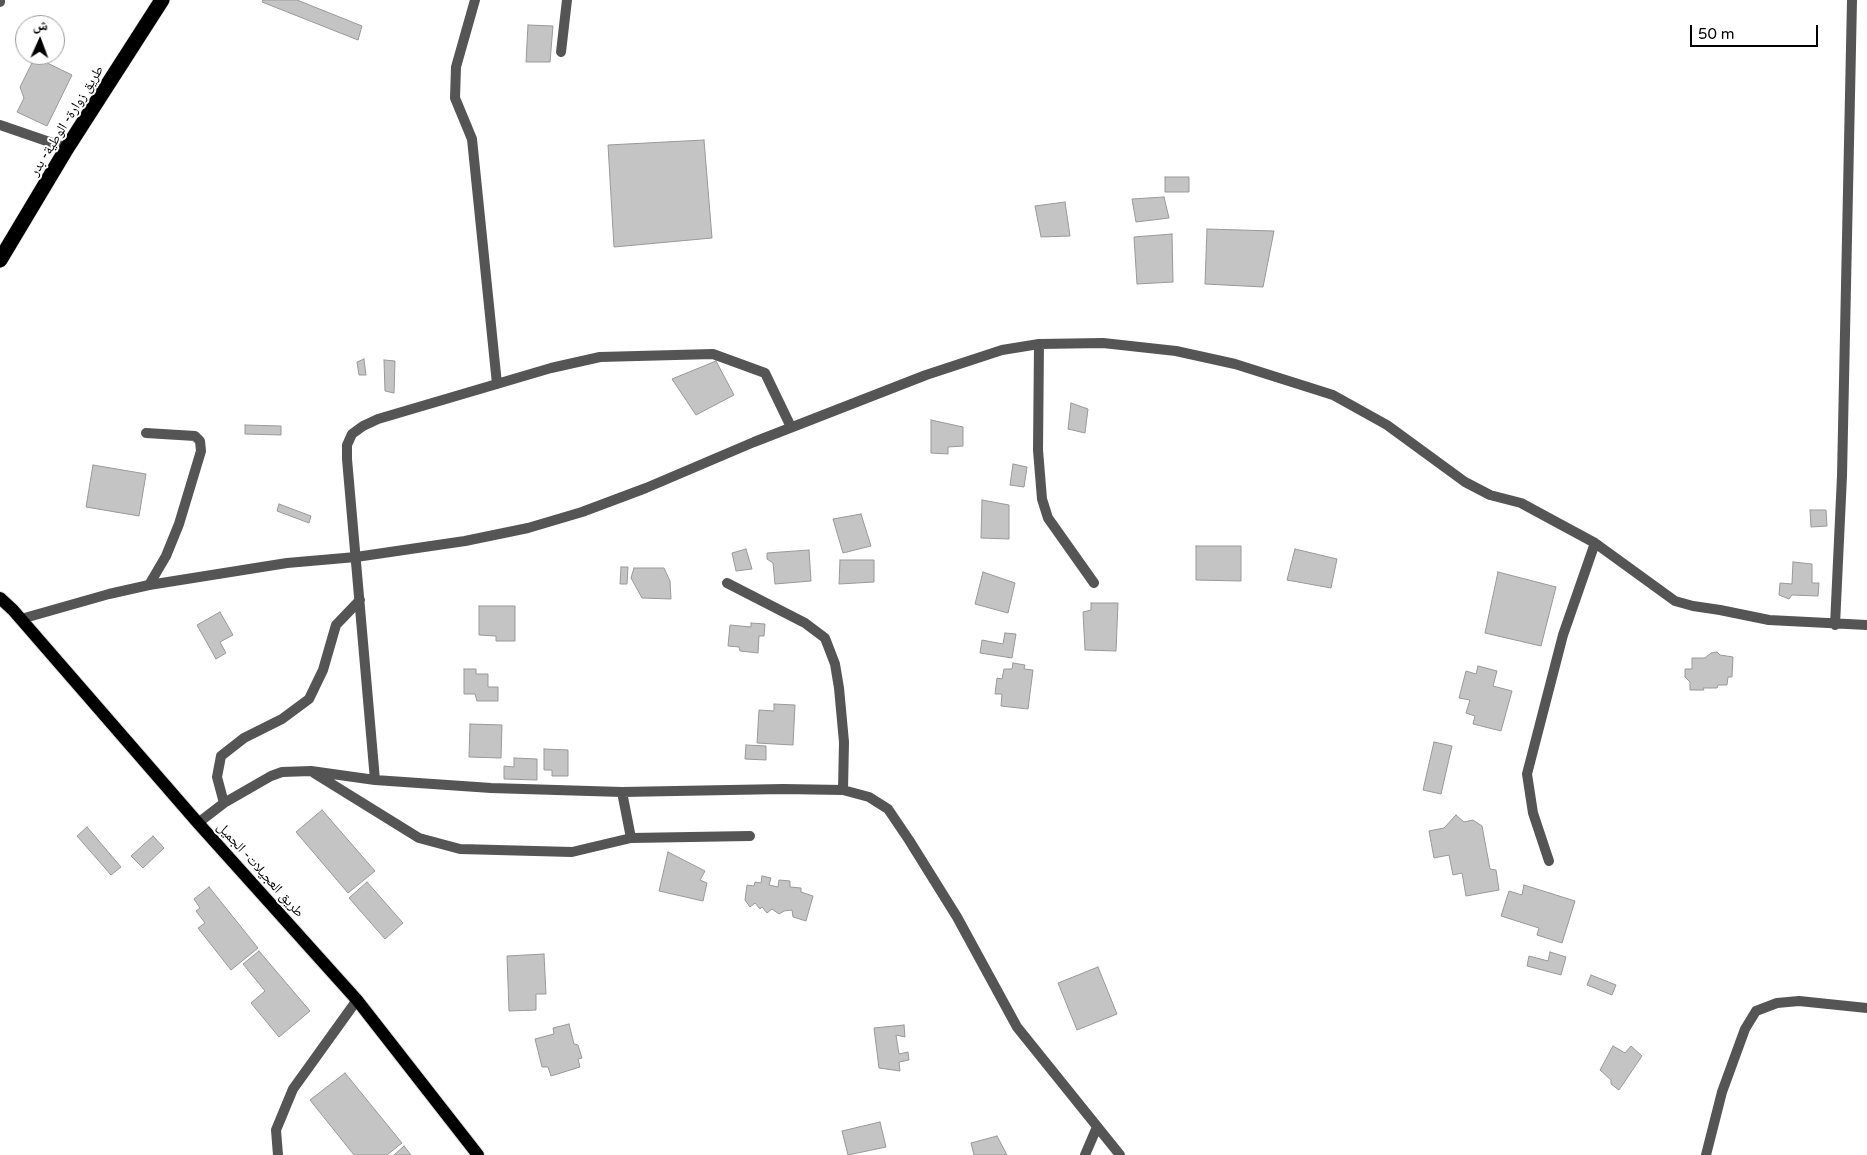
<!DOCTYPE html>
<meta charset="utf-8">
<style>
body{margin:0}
#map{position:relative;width:1867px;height:1155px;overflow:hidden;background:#fff;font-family:"Varela Round","Noto Naskh Arabic",sans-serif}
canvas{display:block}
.north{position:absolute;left:15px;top:15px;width:50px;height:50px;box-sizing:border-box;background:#fff;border:1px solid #999;border-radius:50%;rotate:2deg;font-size:14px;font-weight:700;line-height:20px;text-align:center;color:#000}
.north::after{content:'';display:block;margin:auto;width:18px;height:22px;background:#000;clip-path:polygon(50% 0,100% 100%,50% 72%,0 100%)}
.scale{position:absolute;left:1690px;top:25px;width:128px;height:22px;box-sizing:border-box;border:2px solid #000;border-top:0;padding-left:6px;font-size:15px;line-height:18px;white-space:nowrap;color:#000;-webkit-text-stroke:4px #fff;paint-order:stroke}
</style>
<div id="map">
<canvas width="1867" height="1155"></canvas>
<div class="north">ش</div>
<div class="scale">50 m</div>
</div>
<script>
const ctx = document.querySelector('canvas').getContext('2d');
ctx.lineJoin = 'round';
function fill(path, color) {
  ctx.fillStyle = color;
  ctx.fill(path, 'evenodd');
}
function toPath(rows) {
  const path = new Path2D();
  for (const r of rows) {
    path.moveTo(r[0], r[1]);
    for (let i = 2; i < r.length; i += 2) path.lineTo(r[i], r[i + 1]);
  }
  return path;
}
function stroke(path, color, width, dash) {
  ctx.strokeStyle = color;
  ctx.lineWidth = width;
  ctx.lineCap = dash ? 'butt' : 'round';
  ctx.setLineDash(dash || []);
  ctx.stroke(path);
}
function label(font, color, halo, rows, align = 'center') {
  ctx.font = font + ' "Varela Round","Noto Naskh Arabic",sans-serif';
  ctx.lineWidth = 4;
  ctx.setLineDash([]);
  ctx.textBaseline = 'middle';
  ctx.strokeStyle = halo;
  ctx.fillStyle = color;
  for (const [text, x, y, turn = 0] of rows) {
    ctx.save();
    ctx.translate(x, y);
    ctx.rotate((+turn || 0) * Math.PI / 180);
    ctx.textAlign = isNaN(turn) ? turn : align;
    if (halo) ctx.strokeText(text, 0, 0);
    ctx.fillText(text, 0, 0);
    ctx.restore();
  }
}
const building = toPath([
 [263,0,297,0,362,26,358,40,262,2,263,0],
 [528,25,553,26,550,62,526,62,528,25],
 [35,57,72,75,47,126,17,112,24,98,20,87,35,57],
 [704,140,712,238,614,247,608,145,704,140],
 [1165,177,1189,177,1189,192,1165,192,1165,177],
 [1164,197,1169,218,1136,222,1132,199,1164,197],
 [1065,202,1070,236,1041,237,1035,206,1065,202],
 [1207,229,1274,231,1263,287,1205,284,1207,229],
 [1172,234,1173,282,1137,284,1134,237,1172,234],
 [364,359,366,375,359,375,357,362,364,359],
 [384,360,395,361,394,393,385,391,384,360],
 [716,361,734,395,696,415,672,379,716,361],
 [1071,403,1088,409,1085,433,1068,429,1071,403],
 [931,420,963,427,963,446,948,447,948,454,931,453,931,420],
 [245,425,281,426,281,435,245,434,245,425],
 [1013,464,1027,467,1024,487,1010,485,1013,464],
 [93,465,146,474,139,516,86,507,93,465],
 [982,500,1009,505,1009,539,981,538,982,500],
 [279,504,311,516,309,523,277,511,279,504],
 [1810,510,1826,510,1827,526,1811,527,1810,510],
 [861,514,871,546,843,553,833,519,861,514],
 [1196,546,1241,546,1241,581,1196,580,1196,546],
 [746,549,752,569,736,571,732,553,746,549],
 [1295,549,1337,559,1331,588,1287,580,1295,549],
 [809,550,811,581,775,584,773,563,767,559,767,553,809,550],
 [840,560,874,560,874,582,839,584,840,560],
 [1793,562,1812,564,1812,583,1819,583,1818,596,1792,595,1789,599,1779,595,1780,583,1792,584,1793,562],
 [621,567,628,567,627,584,620,584,621,567],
 [634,568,664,568,670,581,671,599,642,598,631,578,634,568],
 [983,572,1015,583,1008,613,975,604,983,572],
 [1498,572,1556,587,1541,646,1485,633,1498,572],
 [1091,603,1118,603,1116,651,1085,650,1083,612,1091,610,1091,603],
 [479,606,515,606,515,641,496,641,496,636,479,635,479,606],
 [220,612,233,635,220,642,226,653,216,659,197,625,220,612],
 [751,623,765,624,764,636,759,636,758,653,740,651,739,647,728,646,730,625,751,627,751,623],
 [1005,633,1016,634,1012,658,980,653,982,640,1003,644,1005,633],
 [1717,652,1720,655,1733,657,1732,677,1728,677,1727,685,1718,685,1717,688,1703,688,1704,690,1690,690,1690,682,1685,677,1685,669,1692,669,1692,658,1705,658,1711,653,1717,652],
 [1013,663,1025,665,1024,669,1033,670,1028,709,1001,706,1002,694,995,694,997,678,1002,679,1004,669,1012,669,1013,663],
 [1478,666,1497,671,1493,686,1512,691,1501,731,1473,724,1475,716,1466,713,1470,700,1459,698,1466,671,1476,674,1478,666],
 [464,669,476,669,476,674,488,674,488,687,498,687,498,701,477,701,475,694,464,694,464,669],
 [774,704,795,705,793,745,757,743,759,710,774,711,774,704],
 [470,724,502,725,501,758,469,757,470,724],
 [1434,742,1452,746,1441,794,1423,790,1434,742],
 [746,745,766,746,766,760,745,759,746,745],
 [544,749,568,750,568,776,552,776,552,770,544,770,544,749],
 [514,758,537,759,537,780,504,779,504,766,514,767,514,758],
 [322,810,375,871,348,893,296,832,322,810],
 [1456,815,1464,822,1473,820,1482,826,1490,869,1496,870,1499,890,1466,896,1462,873,1453,875,1449,855,1434,858,1429,831,1444,828,1456,815],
 [87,827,121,867,111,875,77,836,87,827],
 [153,836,164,848,143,868,131,856,153,836],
 [668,852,705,871,700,880,707,883,703,901,659,891,668,852],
 [762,876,771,878,769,885,778,887,779,880,790,881,790,887,801,888,801,892,813,896,806,921,793,917,792,910,784,911,779,914,772,909,767,913,762,907,760,909,755,903,750,907,745,900,747,885,754,886,755,882,761,883,762,876],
 [367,882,403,923,385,939,349,898,367,882],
 [1524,885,1575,901,1562,943,1537,935,1539,928,1501,916,1509,891,1522,895,1524,885],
 [209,887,258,948,231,970,198,928,205,923,196,911,200,908,194,899,209,887],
 [259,951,310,1011,279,1037,251,1003,265,991,243,964,259,951],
 [1550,952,1566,957,1561,975,1527,966,1529,956,1548,961,1550,952],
 [544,954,546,994,536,994,536,1010,509,1011,507,956,544,954],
 [1098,967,1117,1014,1077,1030,1058,983,1098,967],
 [1591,975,1616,985,1612,995,1587,985,1591,975],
 [569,1024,574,1044,578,1045,582,1058,578,1059,580,1067,551,1076,548,1067,542,1067,535,1039,554,1034,553,1028,569,1024],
 [904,1025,905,1037,896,1035,899,1054,908,1052,909,1060,899,1062,900,1071,879,1068,874,1028,904,1025],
 [1613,1046,1625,1053,1631,1046,1642,1056,1619,1090,1611,1084,1611,1080,1600,1070,1613,1046],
 [345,1073,402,1143,387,1155,354,1155,310,1100,345,1073],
 [880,1122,886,1147,848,1155,842,1131,880,1122],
 [997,1136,1007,1155,974,1155,971,1143,997,1136],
 [404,1146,411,1155,394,1155,404,1146]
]);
const lane = toPath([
 [146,433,195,436,200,441,201,451,179,524,166,556,149,585],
 [278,1155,276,1130,293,1089,357,1000]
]);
const street = toPath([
 [475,0,456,67,455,98,472,139,497,384],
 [0,2,0,0],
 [561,52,567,0],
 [0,125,67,148],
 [1039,344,1038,450,1042,499,1048,518,1094,583],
 [727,583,805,623,825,638,835,664,839,688,844,742,843,790],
 [21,619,109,594,149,585,287,563,356,557,465,541,528,528,582,512,646,488,754,442,926,375,1002,350,1039,344,1103,343,1176,351,1235,364,1333,395,1387,425,1465,482,1490,495,1521,503,1595,543,1675,601,1693,606,1720,610,1769,620,1867,625],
 [1835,625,1842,476,1852,0],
 [314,773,419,838,460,849,572,852,631,838,750,836],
 [375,780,347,459,347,445,352,434,363,426,378,419,551,368,600,357,713,354,765,373,791,427],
 [622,792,631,838],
 [224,803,217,777,221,756,244,738,282,719,309,699,323,670,336,625,360,600],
 [198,823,224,803,271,776,282,772,311,771,375,780,491,788,622,792,783,789,843,790,869,797,888,809,909,840,957,917,1017,1027,1120,1155],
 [1549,861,1533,813,1527,774,1563,635,1595,543],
 [1085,1155,1097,1127],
 [1706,1155,1722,1092,1745,1029,1756,1011,1777,1003,1799,1001,1867,1008]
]);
const primary = toPath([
 [0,598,13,610,198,823,357,1000,478,1155]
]);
const highway = toPath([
 [0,260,67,148,162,0]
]);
const streetNames = [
 ["طريق زوارة- الوطية- بدر",67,121,-58],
 ["طريق العجيلات- الجميل",260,870,48]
];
fill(building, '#c4c4c4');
stroke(building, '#999', 1);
stroke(primary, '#dbdbdb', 14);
stroke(highway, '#dbdbdb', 16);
stroke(lane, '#555', 10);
stroke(street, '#555', 10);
stroke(primary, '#000', 12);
stroke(highway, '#000', 15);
label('14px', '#000', '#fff', streetNames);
</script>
